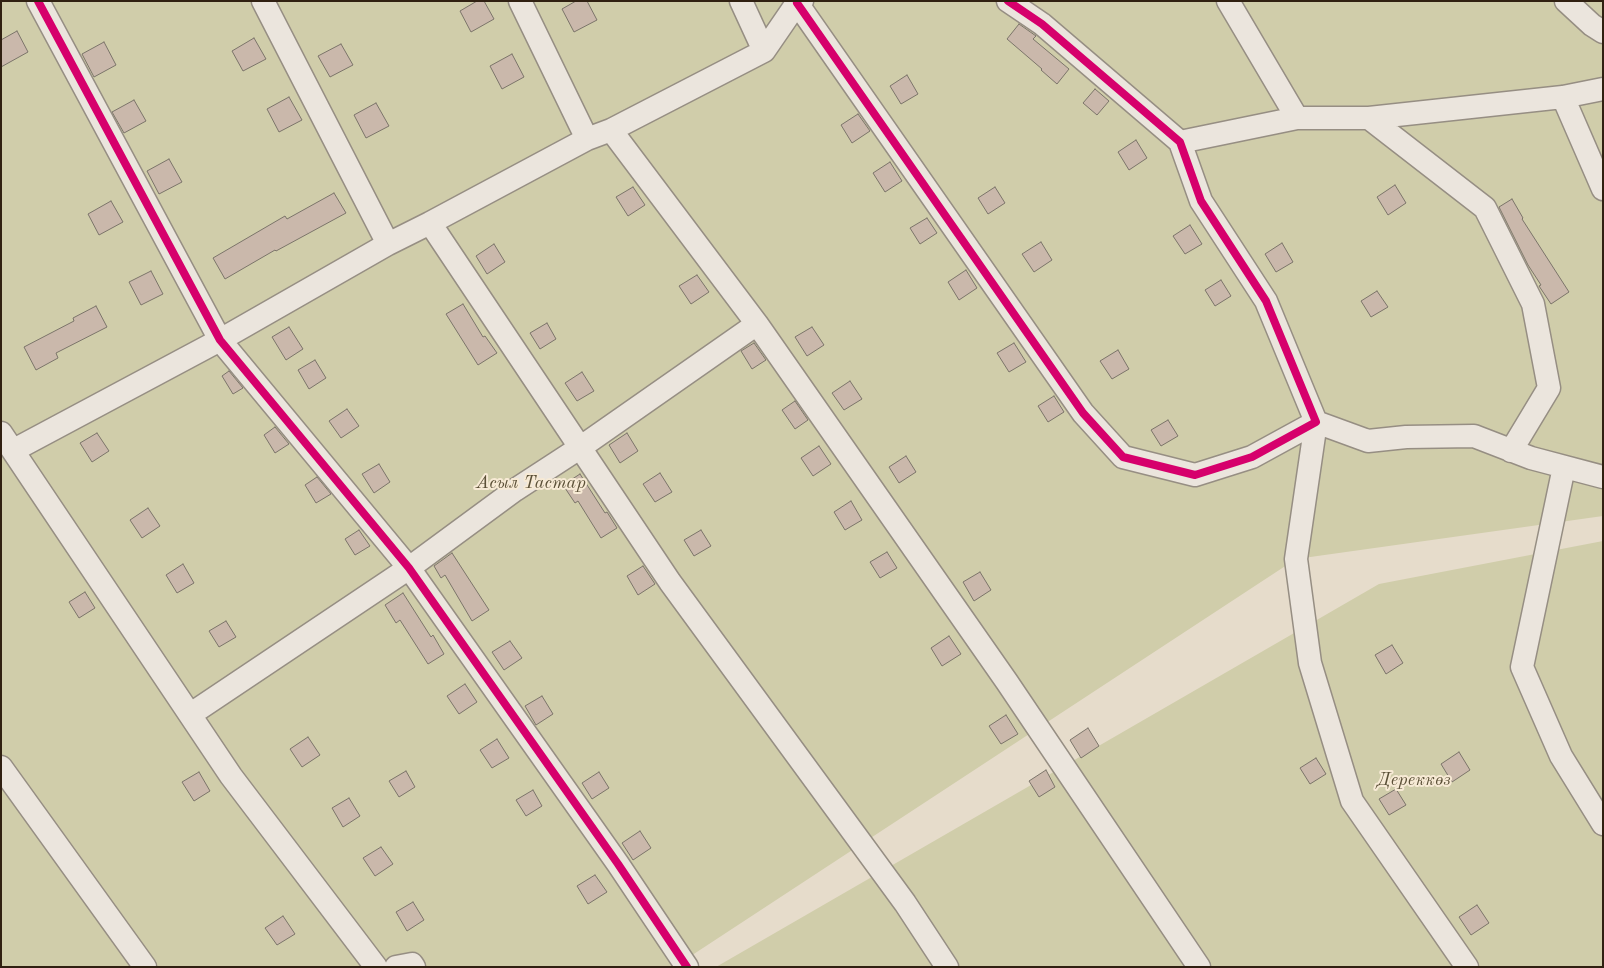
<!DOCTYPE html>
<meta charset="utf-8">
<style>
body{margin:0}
#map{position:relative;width:1604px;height:968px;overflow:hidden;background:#e6dccb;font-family:"Old Standard TT",serif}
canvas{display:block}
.frame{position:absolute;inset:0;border:2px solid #302011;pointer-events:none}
</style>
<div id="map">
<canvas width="1604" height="968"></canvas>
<div class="frame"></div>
</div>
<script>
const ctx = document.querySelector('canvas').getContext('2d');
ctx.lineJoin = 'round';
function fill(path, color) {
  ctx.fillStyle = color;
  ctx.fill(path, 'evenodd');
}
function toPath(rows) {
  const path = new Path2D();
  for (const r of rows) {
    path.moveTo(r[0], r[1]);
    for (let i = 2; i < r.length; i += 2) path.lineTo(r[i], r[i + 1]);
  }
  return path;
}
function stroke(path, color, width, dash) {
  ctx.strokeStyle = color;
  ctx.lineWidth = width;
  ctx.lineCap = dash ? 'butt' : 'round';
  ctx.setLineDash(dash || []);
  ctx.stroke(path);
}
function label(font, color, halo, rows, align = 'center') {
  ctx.font = font + ' "Old Standard TT",serif';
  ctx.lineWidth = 4;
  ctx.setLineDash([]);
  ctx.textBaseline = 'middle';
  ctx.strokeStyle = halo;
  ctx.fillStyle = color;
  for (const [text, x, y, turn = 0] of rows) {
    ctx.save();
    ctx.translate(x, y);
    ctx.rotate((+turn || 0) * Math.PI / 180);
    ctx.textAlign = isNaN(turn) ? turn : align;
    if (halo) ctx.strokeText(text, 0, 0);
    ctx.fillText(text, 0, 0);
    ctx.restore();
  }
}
const green = toPath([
 [1,1,1603,1,1603,516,1296,559,674,967,1,967],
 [1603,541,1603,967,716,967,1379,584]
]);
const building = toPath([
 [477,1,484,1,494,19,471,32,460,11,477,1],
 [576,1,587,1,597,20,574,32,562,9,576,1],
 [1019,24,1036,36,1033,39,1069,69,1057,84,1041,70,1042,69,1007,39,1019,24],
 [17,31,28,52,1,67,1,40,17,31],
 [254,38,266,59,243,71,232,51,254,38],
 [104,42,116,65,94,77,82,54,104,42],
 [341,44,353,65,330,77,318,56,341,44],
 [512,54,524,77,502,89,490,66,512,54],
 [907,75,918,94,901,104,890,86,907,75],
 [1095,89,1109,101,1097,115,1083,103,1095,89],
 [289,97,302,120,279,132,267,109,289,97],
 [134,100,146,121,124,133,112,112,134,100],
 [376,103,389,126,366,138,354,115,376,103],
 [858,114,870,131,852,143,841,125,858,114],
 [1136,140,1147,158,1129,170,1118,152,1136,140],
 [169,159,182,182,159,194,147,171,169,159],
 [890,162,902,181,885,192,873,173,890,162],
 [1395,185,1406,203,1388,215,1377,197,1395,185],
 [633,187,645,205,628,216,616,197,633,187],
 [995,187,1005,203,988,214,978,198,995,187],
 [334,193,346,213,276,251,275,250,225,279,213,258,285,216,287,219,334,193],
 [1512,199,1523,218,1522,219,1569,292,1551,304,1539,286,1541,285,1528,265,1499,207,1512,199],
 [111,201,123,222,99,235,88,214,111,201],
 [927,218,937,233,920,244,910,228,927,218],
 [1190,225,1202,244,1185,254,1173,236,1190,225],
 [1041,242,1052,260,1034,272,1022,254,1041,242],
 [1282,243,1293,262,1276,272,1265,254,1282,243],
 [494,244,505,262,487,274,476,256,494,244],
 [966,270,977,288,959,300,948,282,966,270],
 [151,271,163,294,141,305,129,282,151,271],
 [697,275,709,292,691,304,679,286,697,275],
 [1221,280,1231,296,1215,306,1205,290,1221,280],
 [1377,291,1388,307,1371,317,1361,301,1377,291],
 [463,304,483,337,485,336,497,353,478,365,446,314,463,304],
 [96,306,107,327,56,353,58,358,36,370,24,347,74,321,73,318,96,306],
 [547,323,556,339,540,349,530,333,547,323],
 [289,327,303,349,286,360,272,337,289,327],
 [812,327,824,345,807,356,795,337,812,327],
 [754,343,766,360,752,369,741,351,754,343],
 [1014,343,1026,362,1009,372,997,353,1014,343],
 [1118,350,1129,369,1112,379,1100,361,1118,350],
 [315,360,326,378,309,389,298,370,315,360],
 [229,371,243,388,233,394,222,376,229,371],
 [582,372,594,391,577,401,565,383,582,372],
 [850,381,862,399,844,410,832,393,850,381],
 [1054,396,1064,412,1048,422,1038,406,1054,396],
 [795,401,808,420,795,429,782,410,795,401],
 [347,409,359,426,341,438,329,421,347,409],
 [1168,420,1178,436,1161,446,1151,430,1168,420],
 [275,427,289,444,275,453,264,435,275,427],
 [97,433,109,451,92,462,80,443,97,433],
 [627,433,638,451,620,463,609,445,627,433],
 [819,446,831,464,813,476,801,458,819,446],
 [906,456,916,472,899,483,889,467,906,456],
 [379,464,390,482,374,493,362,474,379,464],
 [660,473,672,492,655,502,643,484,660,473],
 [580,474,605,513,607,512,617,528,601,538,578,501,575,503,563,485,580,474],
 [317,477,331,494,316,503,305,485,317,477],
 [851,501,862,520,845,530,834,512,851,501],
 [148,508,160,526,142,538,130,520,148,508],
 [359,530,370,546,355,555,345,539,359,530],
 [701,530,711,546,694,556,684,540,701,530],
 [887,552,897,568,880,578,870,562,887,552],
 [452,553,489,610,472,621,445,575,441,578,434,566,452,553],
 [183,564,194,583,177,593,166,575,183,564],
 [643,566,655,584,638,595,627,576,643,566],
 [980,572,991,590,974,601,963,582,980,572],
 [85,592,95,608,79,618,69,602,85,592],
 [403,593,431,637,433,635,444,654,428,664,400,620,396,623,385,605,403,593],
 [226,621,236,637,219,647,209,631,226,621],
 [949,636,961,654,942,666,931,648,949,636],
 [510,641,522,658,504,670,492,652,510,641],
 [1392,645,1403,663,1386,674,1375,655,1392,645],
 [465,684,477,702,459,714,447,696,465,684],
 [542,696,553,714,536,725,525,706,542,696],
 [1006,715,1018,734,1001,744,989,726,1006,715],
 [1088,728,1099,746,1081,758,1070,740,1088,728],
 [308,737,320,755,302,767,290,749,308,737],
 [497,739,509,758,492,768,480,750,497,739],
 [1459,752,1470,770,1452,782,1441,764,1459,752],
 [1316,758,1326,774,1310,784,1300,768,1316,758],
 [1046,770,1055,787,1039,797,1029,781,1046,770],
 [406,771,415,787,399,797,389,781,406,771],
 [199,772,210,791,194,801,182,782,199,772],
 [599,772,609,788,592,799,582,783,599,772],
 [1396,789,1406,805,1389,815,1379,799,1396,789],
 [533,790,542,806,526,816,516,800,533,790],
 [349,798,360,816,343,827,332,808,349,798],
 [640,831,651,848,633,860,622,843,640,831],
 [381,847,393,864,375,876,363,858,381,847],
 [595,875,607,892,588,904,577,886,595,875],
 [413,902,424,920,407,931,396,912,413,902],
 [1477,905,1489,923,1471,935,1459,917,1477,905],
 [283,916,295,934,277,945,265,928,283,916]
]);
const minor = toPath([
 [38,1,220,340,409,568,618,864,687,967],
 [263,1,388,244],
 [520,1,587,139],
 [741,1,764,51,797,3,802,1],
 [1228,1,1297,118],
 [1566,1,1592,25,1603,32],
 [797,3,1083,413,1123,457,1195,475,1252,457,1316,422,1266,301,1201,201,1180,142,1042,24,1008,1],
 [1563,97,1603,189],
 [1369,118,1485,208,1533,304,1549,388,1511,451],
 [611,130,757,324,1007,682,1199,967],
 [1180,142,1297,118,1369,118,1563,97,1603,89],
 [430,223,670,582,905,903,947,967],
 [1,433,231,776,376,967],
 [14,450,220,340,388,244,430,223,587,139,611,130,764,51],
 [1564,467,1522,667,1561,756,1603,824],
 [191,714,409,568,515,490,581,447,757,324],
 [1,767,145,967],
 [396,967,412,964,414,967],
 [1467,967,1352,801,1310,663,1296,559,1316,422,1368,441,1406,437,1474,436,1531,458,1603,477]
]);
const cycleway = toPath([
 [38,1,220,340,409,568,618,864,687,967],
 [797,3,1083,413,1123,457,1195,475,1252,457,1316,422,1266,301,1201,201,1180,142,1042,24,1008,1]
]);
const parkNames = [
 ["Асыл Тастар",531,483],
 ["Дереккөз",1414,780]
];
fill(green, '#d0cdaa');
fill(building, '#cab8ab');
stroke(building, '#7c756a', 1);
stroke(minor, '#968e83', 25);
stroke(minor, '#ebe5dd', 22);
stroke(cycleway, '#d6006c', 8);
label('italic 18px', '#5b5037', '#f7ead5', parkNames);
</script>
